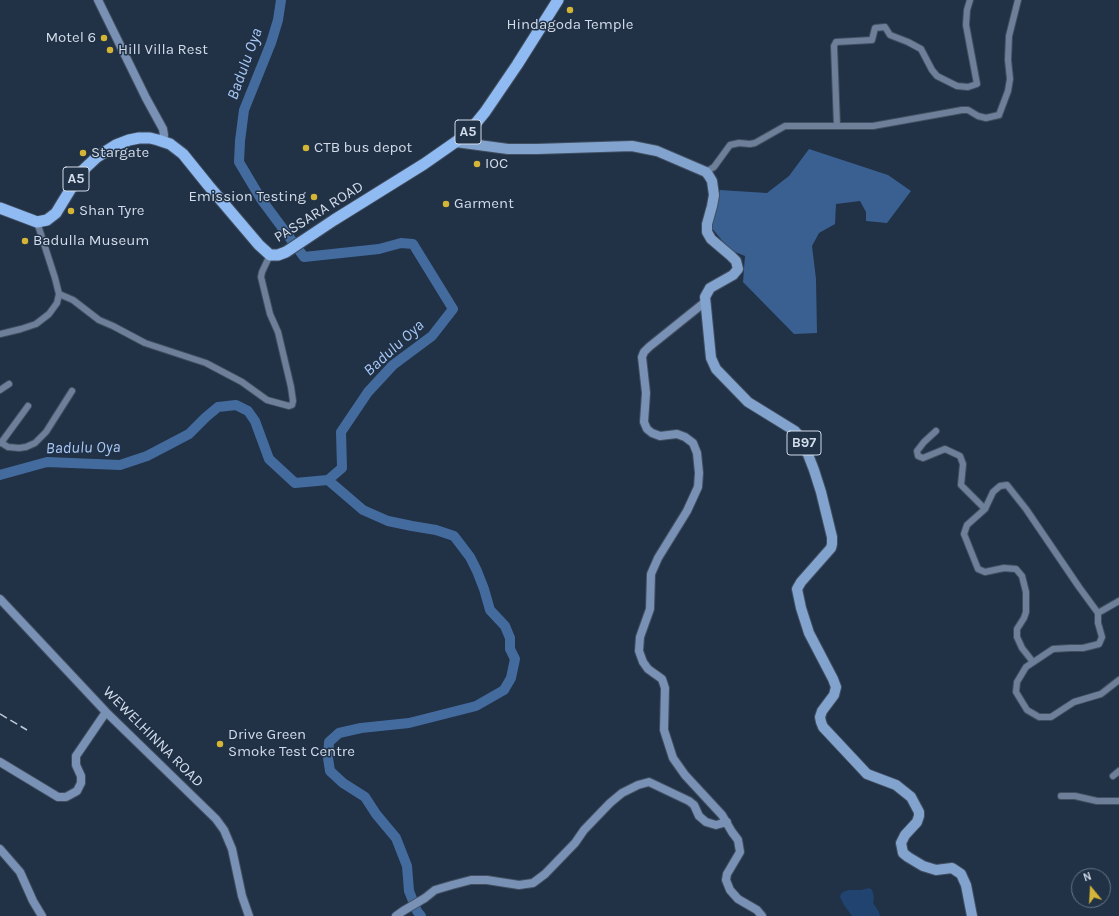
<!DOCTYPE html>
<style>
body{margin:0}
#map{position:relative;width:1119px;height:916px;overflow:hidden;background:#213146;font-family:Karla,sans-serif}
canvas{display:block}
.north{position:absolute;left:1071px;top:868px;width:40px;height:40px;box-sizing:border-box;background:#213146;border:1px solid #677587;border-radius:50%;rotate:342deg;font-size:11px;font-weight:700;line-height:16px;text-align:center;color:#d1dbe9}
.north::after{content:'';display:block;margin:auto;width:14px;height:18px;background:#d5b535;clip-path:polygon(50% 0,100% 100%,50% 72%,0 100%)}
</style>
<div id="map">
<canvas width="1119" height="916"></canvas>
<div class="north">N</div>
</div>
<script>
const ctx = document.querySelector('canvas').getContext('2d');
ctx.lineJoin = 'round';
function fill(path, color) {
  ctx.fillStyle = color;
  ctx.fill(path, 'evenodd');
}
function toPath(rows) {
  const path = new Path2D();
  for (const r of rows) {
    path.moveTo(r[0], r[1]);
    for (let i = 2; i < r.length; i += 2) path.lineTo(r[i], r[i + 1]);
  }
  return path;
}
function stroke(path, color, width, dash) {
  ctx.strokeStyle = color;
  ctx.lineWidth = width;
  ctx.lineCap = dash ? 'butt' : 'round';
  ctx.setLineDash(dash || []);
  ctx.stroke(path);
}
function label(font, color, halo, rows, align = 'center') {
  ctx.font = font + ' Karla,sans-serif';
  ctx.lineWidth = 3;
  ctx.setLineDash([]);
  ctx.textBaseline = 'middle';
  ctx.strokeStyle = halo;
  ctx.fillStyle = color;
  for (const [text, x, y, turn = 0] of rows) {
    ctx.save();
    ctx.translate(x, y);
    ctx.rotate((+turn || 0) * Math.PI / 180);
    ctx.textAlign = isNaN(turn) ? turn : align;
    if (halo) ctx.strokeText(text, 0, 0);
    ctx.fillText(text, 0, 0);
    ctx.restore();
  }
}
const green = toPath([
 [870,888,872,890,873,893,874,898,873,903,879,912,880,916,852,916,844,905,840,897,841,894,843,892,849,890,860,890]
]);
const forest = toPath([
 [809,149,888,175,911,191,887,223,866,221,866,212,860,201,836,204,835,224,819,233,812,246,816,279,817,333,794,334,743,282,745,256,730,250,711,227,720,190,767,193,789,176]
]);
const river = toPath([
 [0,475,47,462,120,465,147,456,189,434,206,417,218,407,236,405,248,411,255,421,269,459,295,483,328,480,342,468,341,432,368,392,393,365,432,336,453,309,413,244,401,243,379,249,304,257,261,199,239,162,240,141,244,110,271,43,278,20,281,0],
 [328,480,363,510,388,521,412,526,436,530,454,536,470,557,477,571,484,589,490,610,505,626,510,638,510,649,515,659,511,678,504,690,476,706,409,723,361,728,339,733,329,742,328,758,330,771,343,783,365,797,376,814,396,838,407,866,409,891,417,911,421,916]
]);
const street = toPath([
 [999,115,1008,91,1010,79,1008,60,1009,36,1018,0],
 [837,126,834,46,836,42,872,40,875,28,885,27,890,35,908,42,921,49,932,70,937,76,957,86,968,87,977,84,966,25,967,10,970,0],
 [706,172,714,167,730,145,739,143,750,144,755,143,785,126,873,126,962,110,968,110,978,116,986,118,999,115],
 [59,294,73,300,99,320,113,326,145,343,206,363,242,382,267,400,289,406,292,405,293,401,291,387,278,332,270,314,261,277,262,272,270,255],
 [0,334,21,329,36,324,49,314,57,303,59,294,55,278,37,222],
 [0,390,9,384],
 [936,431,924,442,917,451,918,456,923,458,945,449,960,456,963,464,961,485,985,509],
 [0,442,8,447,19,448,26,447,35,443,46,432,72,391],
 [1,443,28,406],
 [1119,601,1098,613,1098,623,1102,637,1099,644,1083,648,1070,648,1053,649,1026,667,1017,682,1016,692,1027,710,1039,717,1051,717,1074,702,1101,694,1119,680],
 [1033,662,1022,648,1017,637,1017,629,1024,618,1026,612,1026,592,1022,576,1016,569,1004,568,985,572,978,569,964,534,967,525,985,509,993,492,1000,486,1007,485,1026,509,1079,587,1098,613],
 [1113,776,1119,771],
 [1061,796,1075,796,1097,801,1119,801]
]);
const secondary = toPath([
 [98,0,146,98,163,129,164,135,163,141],
 [705,302,649,347,644,352,642,357,646,393,644,422,647,429,652,433,660,436,677,434,685,437,693,443,697,453,699,473,698,487,687,511,658,558,651,574,650,609,640,637,639,651,643,662,648,669,662,679,665,688,664,730,673,758,685,775,722,815,732,832,738,840,740,852,727,874,726,880,730,890,738,899,757,910,762,916],
 [0,599,106,712,216,819,224,830,232,849,242,896,249,916],
 [0,762,58,797,66,797,77,791,81,783,81,776,76,765,76,756,106,712],
 [0,849,20,872,33,901,42,916],
 [396,916,403,911,425,898,435,890,452,885,471,880,487,880,519,885,533,883,545,874,575,843,584,830,610,803,622,793,638,785,649,782,689,801,694,805,699,816,706,822,716,825,727,822]
]);
const primary = toPath([
 [456,142,508,149,537,149,632,146,657,151,706,172,709,176,712,181,714,195,712,206,707,224,707,232,711,239,731,256,736,261,738,269,733,275,710,288,705,297,711,358,716,369,748,402,795,431,802,439,814,470,821,492,832,537,832,544,831,548,801,582,797,589,801,608,809,633,833,679,836,687,834,695,822,711,820,717,821,722,823,727,867,774,896,785,911,797,919,812,919,816,917,822,905,835,901,843,903,853,908,857,923,866,936,870,952,868,961,874,966,885,972,916]
]);
const highway = toPath([
 [0,208,37,222,47,220,56,213,81,172,97,157,116,145,129,140,139,138,150,138,158,140,170,144,183,154,208,185,259,245,270,255,278,255,286,252,334,220,424,164,467,134,485,112,517,65,558,0]
]);
const rail = toPath([
 [0,714,27,730]
]);
const markers = [
 [570,10,4,"#d5b535"],
 [104,38,4,"#d5b535"],
 [110,50,4,"#d5b535"],
 [306,148,4,"#d5b535"],
 [83,153,4,"#d5b535"],
 [477,164,4,"#d5b535"],
 [314,197,4,"#d5b535"],
 [446,204,4,"#d5b535"],
 [71,211,4,"#d5b535"],
 [25,241,4,"#d5b535"],
 [220,744,4,"#d5b535"]
];
const shields = [
 [468,132,26],
 [76,179,26],
 [804,443,34]
];
const shieldNames = [
 ["A5",468,132],
 ["A5",76,179],
 ["B97",804,443]
];
const poiNames = [
 ["Hindagoda Temple",570,25,"center"],
 ["Motel 6",96,38,"right"],
 ["Hill Villa Rest",118,50],
 ["CTB bus depot",314,148],
 ["Stargate",91,153],
 ["IOC",485,164],
 ["Emission Testing",306,197,"right"],
 ["Garment",454,204],
 ["Shan Tyre",79,211],
 ["Badulla Museum",33,241],
 ["Drive Green",228,735],
 ["Smoke Test Centre",228,752]
];
const streetNames = [
 ["PASSARA ROAD",319,212,-32],
 ["WEWELHINNA ROAD",153,737,45]
];
const waterNames = [
 ["Badulu Oya",245,64,-70],
 ["Badulu Oya",394,348,-42],
 ["Badulu Oya",83,448,-1]
];
fill(green, '#204370');
fill(forest, '#3a6092');
stroke(river, '#446b9e', 10);
stroke(street, '#414f61', 8);
stroke(secondary, '#414f61', 10);
stroke(primary, '#414f61', 12);
stroke(highway, '#414f61', 13);
stroke(street, '#6e8099', 6);
stroke(secondary, '#7891b4', 8);
stroke(primary, '#82a3ce', 10);
stroke(highway, '#90baf2', 11);
stroke(rail, '#bfc9d8', 1.5, [8, 4]);
for (const [x, y, r, color] of markers) {
  const dot = new Path2D();
  dot.arc(x, y, r, 0, 2 * Math.PI);
  ctx.fillStyle = color;
  ctx.fill(dot);
  stroke(dot, '#213146', 1.5);
}
for (const [x, y, w] of shields) {
  const box = new Path2D();
  box.roundRect(x - w / 2, y - 12, w, 24, 3);
  ctx.fillStyle = '#213146';
  ctx.fill(box);
  stroke(box, '#d1dbe9', 1);
}
label('bold 14px', '#d1dbe9', null, shieldNames);
label('15px', '#d1dbe9', '#213146', poiNames, 'left');
label('15px', '#d1dbe9', '#213146', streetNames);
label('italic 16px', '#a8c9f7', '#213146', waterNames);
</script>
